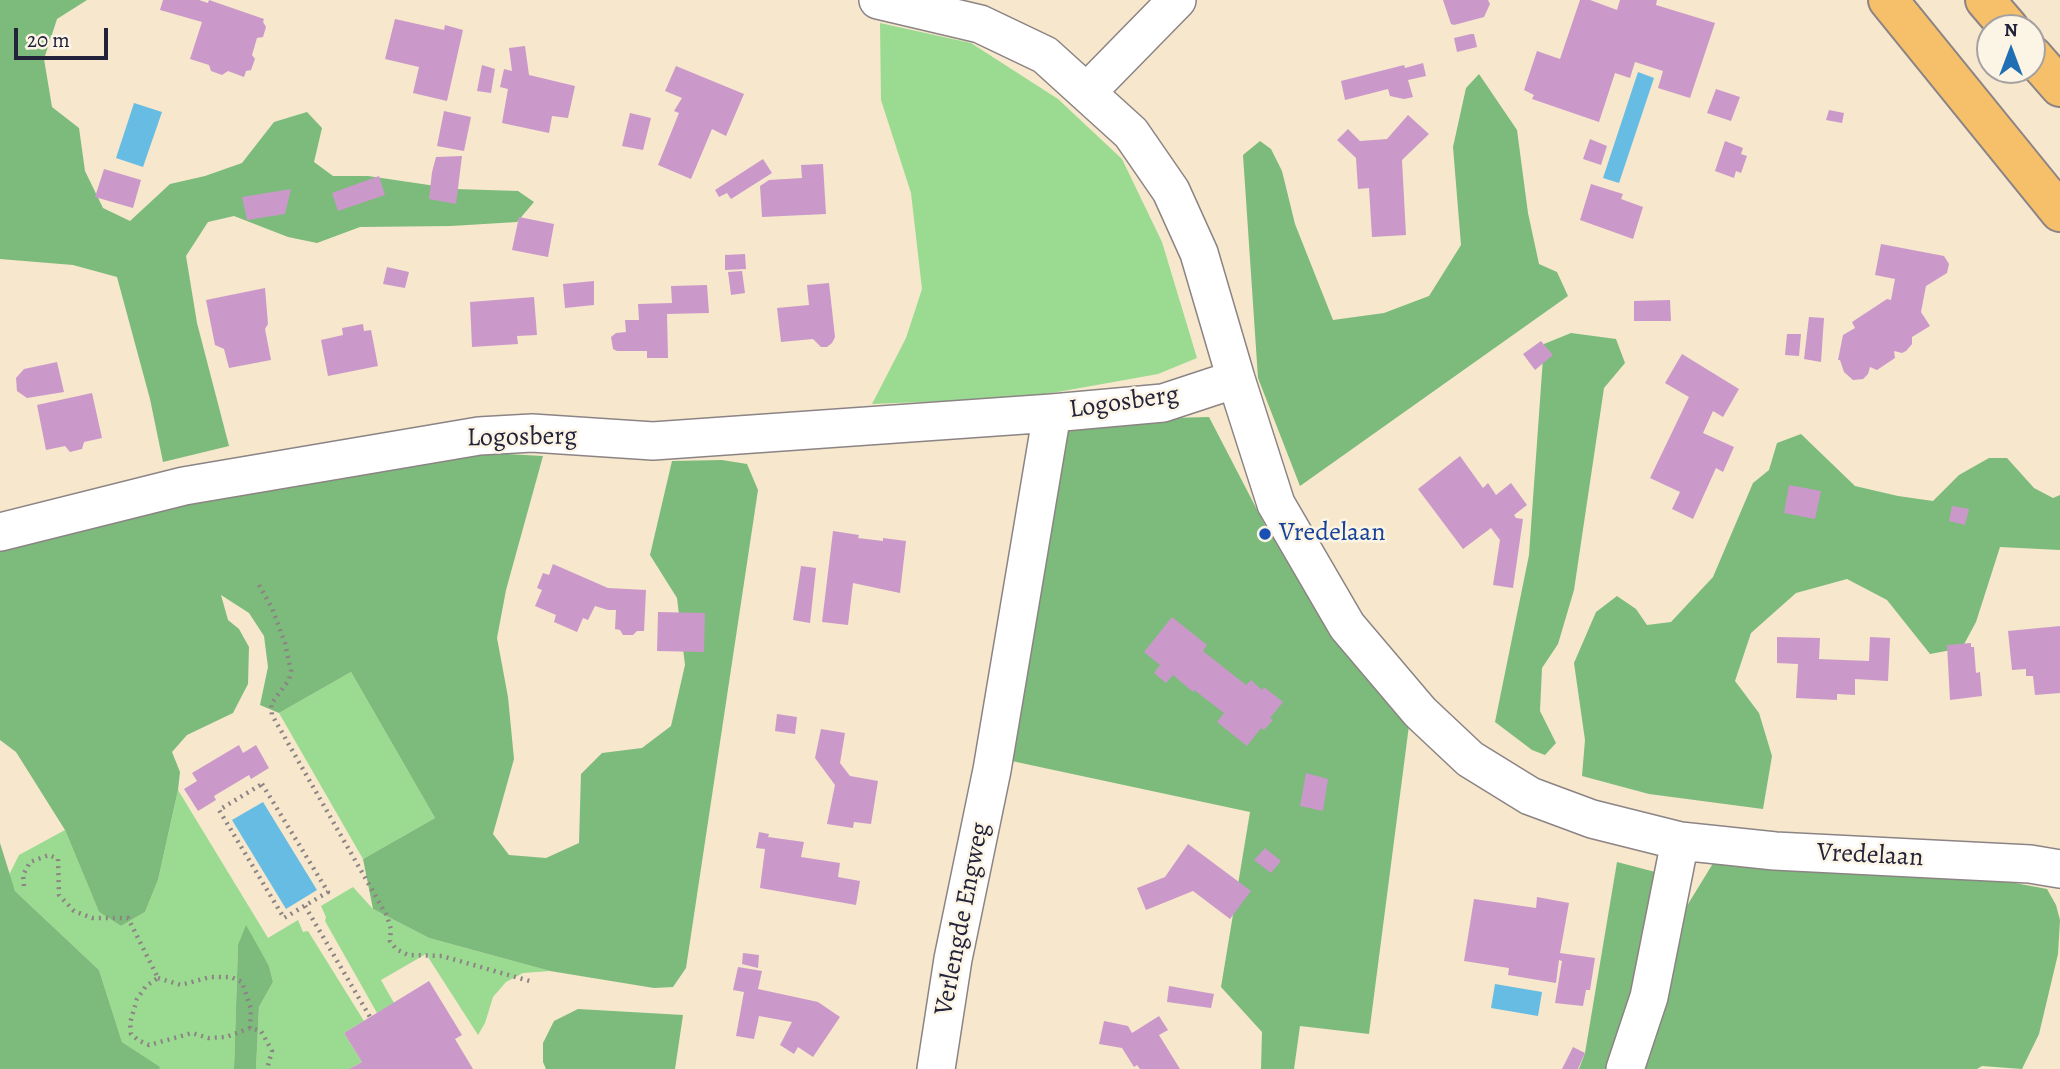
<!DOCTYPE html>
<style>
body{margin:0}
#map{position:relative;width:2060px;height:1069px;overflow:hidden;background:#f6e7cd;font-family:Alegreya,serif}
canvas{display:block}
.north{position:absolute;left:1976px;top:14px;width:70px;height:70px;box-sizing:border-box;background:#fcf5e5;border:2px solid #a5a1a1;border-radius:50%;rotate:0deg;font-size:19px;font-weight:700;line-height:28px;text-align:center;color:#22223b}
.north::after{content:'';display:block;margin:auto;width:24px;height:32px;background:#1f6fb2;clip-path:polygon(50% 0,100% 100%,50% 72%,0 100%)}
.scale{position:absolute;left:14px;top:28px;width:94px;height:32px;box-sizing:border-box;border:4px solid #22223b;border-top:0;padding-left:9px;font-size:21px;line-height:24px;white-space:nowrap;color:#22223b;-webkit-text-stroke:5px #fcf5e5;paint-order:stroke}
</style>
<div id="map">
<canvas width="2060" height="1069"></canvas>
<div class="north">N</div>
<div class="scale">20 m</div>
</div>
<script>
const ctx = document.querySelector('canvas').getContext('2d');
ctx.lineJoin = 'round';
function fill(path, color) {
  ctx.fillStyle = color;
  ctx.fill(path, 'evenodd');
}
function toPath(rows) {
  const path = new Path2D();
  for (const r of rows) {
    path.moveTo(r[0], r[1]);
    for (let i = 2; i < r.length; i += 2) path.lineTo(r[i], r[i + 1]);
  }
  return path;
}
function stroke(path, color, width, dash) {
  ctx.strokeStyle = color;
  ctx.lineWidth = width;
  ctx.lineCap = dash ? 'butt' : 'round';
  ctx.setLineDash(dash || []);
  ctx.stroke(path);
}
function label(font, color, halo, rows, align = 'center') {
  ctx.font = font + ' Alegreya,serif';
  ctx.lineWidth = 5;
  ctx.setLineDash([]);
  ctx.textBaseline = 'middle';
  ctx.strokeStyle = halo;
  ctx.fillStyle = color;
  for (const [text, x, y, turn = 0] of rows) {
    ctx.save();
    ctx.translate(x, y);
    ctx.rotate((+turn || 0) * Math.PI / 180);
    ctx.textAlign = isNaN(turn) ? turn : align;
    if (halo) ctx.strokeText(text, 0, 0);
    ctx.fillText(text, 0, 0);
    ctx.restore();
  }
}
const green = toPath([
 [880,23,971,43,1058,99,1122,159,1162,242,1197,358,1158,374,1024,398,872,404,906,338,922,289,911,193,881,100],
 [351,672,435,818,363,859,279,713],
 [178,790,268,938,298,920,303,932,308,931,364,1021,344,1033,362,1062,349,1069,256,1069,259,1007,273,982,269,966,262,955,238,945,234,1069,159,1069,159,1067,122,1042,99,970,15,891,9,875,19,855,65,830,99,912,121,926,145,912,158,880],
 [353,887,373,909,429,938,550,971,523,973,506,982,493,997,485,1023,478,1035,426,954,381,980,394,1003,377,1013,325,921,326,917,321,906]
]);
const forest = toPath([
 [0,0,87,0,57,19,44,59,52,107,79,128,85,171,103,208,130,221,170,184,205,176,242,163,274,122,307,112,322,128,314,162,333,176,368,176,456,189,518,191,534,202,517,222,451,226,360,227,317,243,288,237,234,216,208,222,186,256,197,323,229,446,163,462,150,399,117,277,73,265,0,259],
 [1479,74,1517,130,1528,213,1539,264,1557,272,1568,296,1300,486,1258,378,1243,155,1260,141,1271,149,1282,171,1295,224,1333,320,1384,313,1429,296,1461,245,1453,147,1466,88],
 [1571,333,1616,339,1625,363,1604,388,1574,590,1558,644,1542,668,1540,711,1556,743,1545,755,1532,750,1495,722,1529,555,1544,344],
 [1209,417,1266,527,1319,604,1411,710,1369,1034,1300,1026,1294,1069,1261,1069,1262,1032,1221,987,1250,812,993,757,1049,421],
 [1801,434,1855,486,1898,496,1933,501,1959,475,1989,458,2007,458,2034,488,2053,498,2060,495,2060,550,2000,547,1976,622,1962,648,1930,654,1887,600,1847,579,1796,593,1751,633,1735,681,1759,713,1772,756,1763,809,1649,794,1582,776,1585,740,1574,663,1596,612,1617,596,1636,609,1647,625,1671,622,1713,577,1753,483,1769,470,1777,443],
 [489,453,543,456,506,590,497,638,508,697,514,759,493,834,509,855,546,858,579,843,581,774,602,753,642,748,671,726,685,665,677,598,650,555,672,461,722,460,747,464,758,490,686,968,673,987,654,988,550,971,429,938,373,909,363,859,435,818,351,672,279,713,260,705,268,667,264,636,249,613,221,595,228,620,239,629,249,647,248,684,233,713,187,735,172,752,180,772,178,790,158,880,145,912,121,926,99,912,65,830,16,752,0,740,0,549,314,464],
 [0,843,15,891,99,970,122,1042,160,1067,159,1069,0,1069],
 [1720,852,1778,856,2015,883,2047,889,2056,905,2060,920,2058,954,2039,1034,2022,1069,1982,1066,1977,1069,1642,1069,1664,1009,1685,909],
 [1617,862,1663,874,1615,1069,1579,1069,1585,1053],
 [246,925,269,966,273,982,259,1007,256,1069,234,1069,238,945],
 [578,1009,683,1015,675,1069,546,1069,543,1062,543,1043,554,1021]
]);
const water = toPath([
 [1638,72,1654,78,1619,183,1603,178],
 [134,103,162,112,143,167,116,158],
 [263,802,317,890,286,909,232,820],
 [1495,984,1542,992,1538,1016,1491,1008]
]);
const building = toPath([
 [163,0,199,0,208,3,209,0,264,19,263,22,266,27,263,37,257,38,252,55,255,59,251,70,246,71,244,77,228,71,222,75,211,71,209,65,190,59,202,22,160,10],
 [1443,0,1488,0,1490,4,1484,17,1454,25,1451,24],
 [1580,0,1590,0,1617,10,1620,0,1657,0,1656,5,1715,23,1690,98,1658,88,1663,71,1635,62,1630,78,1615,73,1599,122,1532,99,1534,95,1524,90,1537,51,1560,59],
 [395,19,444,30,445,25,463,30,447,101,413,93,419,67,385,59],
 [1471,34,1474,34,1477,47,1457,52,1454,38],
 [525,46,529,75,575,86,568,118,552,116,549,133,502,123,508,89,500,87,504,69,512,71,509,48],
 [1423,63,1426,76,1408,80,1413,97,1404,99,1390,96,1388,89,1345,100,1341,81,1404,65,1405,68],
 [482,65,495,69,491,93,477,91],
 [676,66,744,94,726,136,712,129,691,179,658,165,679,113,674,111,682,98,665,91],
 [1716,89,1740,97,1731,121,1707,113],
 [1829,110,1844,113,1842,123,1826,120],
 [444,111,471,117,464,151,437,146],
 [630,113,651,118,643,150,622,146],
 [1408,115,1429,134,1402,160,1406,235,1372,237,1369,188,1358,189,1356,158,1337,140,1348,129,1360,141,1387,139],
 [1590,139,1607,146,1601,165,1583,159],
 [1725,141,1743,148,1741,154,1747,156,1741,173,1736,171,1734,178,1715,171],
 [462,156,456,204,429,199,432,172,436,157],
 [763,159,772,173,731,199,727,193,719,197,715,190],
 [823,164,826,214,762,217,760,186,769,180,802,178,801,165],
 [104,169,141,180,133,208,95,197],
 [379,176,385,195,338,211,332,193],
 [1591,184,1623,194,1621,199,1643,207,1633,239,1580,220],
 [291,189,285,214,247,220,242,197],
 [519,217,554,224,548,257,512,250],
 [1881,244,1944,256,1949,264,1947,273,1926,286,1921,312,1930,326,1912,337,1912,344,1906,351,1902,353,1894,351,1895,358,1877,370,1870,367,1868,374,1863,379,1853,380,1844,372,1840,360,1838,360,1843,335,1855,328,1852,322,1887,299,1891,300,1895,279,1875,275],
 [745,254,746,269,725,270,725,255],
 [387,267,409,272,405,288,383,284],
 [742,271,745,293,731,295,728,272],
 [594,281,594,305,565,308,563,284],
 [829,283,835,337,832,343,827,347,821,347,813,339,781,342,777,308,809,305,807,285],
 [707,285,709,313,667,314,668,358,647,358,647,351,617,351,613,349,611,337,616,333,626,332,625,320,639,320,638,304,672,303,671,286],
 [265,288,268,324,265,329,271,360,229,368,224,349,215,345,206,300],
 [534,297,537,335,517,336,518,344,472,347,470,302],
 [1670,300,1671,321,1634,321,1634,301],
 [1809,317,1824,318,1821,362,1804,359],
 [363,324,364,331,371,330,378,366,328,376,321,340,343,335,342,328],
 [1787,334,1801,334,1799,356,1785,355],
 [1541,341,1553,355,1535,370,1523,354],
 [1682,354,1739,389,1723,417,1713,411,1703,433,1734,447,1723,472,1716,468,1693,519,1672,509,1680,492,1650,478,1689,397,1665,383],
 [57,362,64,392,27,398,17,391,16,378,24,369],
 [92,393,102,438,84,442,82,449,70,452,65,446,46,450,37,405],
 [1460,456,1483,488,1488,483,1496,495,1511,483,1527,505,1514,515,1516,518,1523,519,1513,588,1493,585,1500,540,1491,528,1463,549,1418,489],
 [1789,485,1821,491,1815,519,1784,513],
 [1952,506,1969,509,1965,525,1949,521],
 [833,531,859,535,858,538,883,541,883,538,906,541,900,593,853,583,848,625,822,622],
 [553,564,608,588,646,590,644,631,637,631,633,635,623,635,620,630,615,629,616,610,608,610,595,606,588,620,583,618,577,632,554,622,556,615,535,606,542,590,537,588,543,573,549,575],
 [801,566,816,568,810,623,793,620],
 [658,612,705,613,704,652,657,651],
 [1172,617,1207,645,1203,651,1246,685,1251,680,1262,690,1264,687,1283,702,1270,718,1273,720,1264,730,1261,728,1247,746,1217,722,1224,713,1194,690,1193,692,1173,675,1166,683,1154,673,1160,665,1144,652],
 [2060,626,2060,693,2035,695,2033,676,2026,676,2026,669,2012,670,2008,631],
 [1777,637,1820,638,1819,659,1869,661,1870,637,1890,638,1888,681,1855,679,1855,695,1837,694,1837,700,1796,698,1798,664,1777,663],
 [1971,643,1971,647,1974,647,1976,673,1980,672,1982,696,1950,700,1947,645],
 [777,714,797,717,795,734,775,731],
 [821,729,845,733,840,763,850,776,878,781,871,824,854,822,853,828,827,824,835,785,815,758],
 [239,745,243,753,256,745,269,768,251,779,249,775,214,796,216,800,198,811,184,789,197,781,192,773],
 [1306,773,1328,779,1323,811,1300,806],
 [759,832,769,834,768,837,804,842,801,857,840,863,838,877,860,881,856,905,760,888,765,849,756,848],
 [1188,844,1251,891,1230,919,1193,891,1146,910,1137,888,1165,877],
 [1265,848,1281,861,1271,873,1254,860],
 [1537,897,1569,903,1560,953,1595,958,1590,990,1586,990,1583,1006,1555,1003,1562,961,1559,960,1556,983,1508,975,1509,968,1464,961,1474,899,1536,908],
 [743,953,759,955,758,968,742,964],
 [738,967,762,971,758,989,818,1002,840,1017,813,1057,798,1047,794,1054,780,1045,792,1022,759,1016,754,1039,736,1036,744,992,733,990],
 [429,981,462,1035,455,1039,473,1069,349,1069,362,1062,344,1033],
 [1169,986,1214,994,1211,1008,1167,1002],
 [1159,1016,1168,1030,1159,1035,1180,1069,1140,1069,1137,1065,1134,1067,1122,1048,1099,1044,1104,1021,1128,1026,1132,1033],
 [1573,1047,1585,1053,1578,1069,1562,1069]
]);
const path = toPath([
 [259,585,272,608,285,643,291,671,289,680,271,704,272,715,387,916,391,929,390,941,396,949,408,955,442,956,533,982],
 [262,784,328,892,284,918,219,810,262,784],
 [24,886,23,875,30,862,49,855,58,859,59,895,74,911,92,918,128,918,158,978,146,986,137,999,130,1023,131,1034,138,1040,149,1045,192,1033,208,1038,226,1037,250,1028,261,1031,272,1051,267,1069],
 [305,906,370,1017],
 [158,978,181,985,210,977,231,977,242,982,251,1009,250,1028]
]);
const street = toPath([
 [878,0,980,24,1045,55,1131,133,1171,191,1199,253,1236,379,1276,504,1347,626,1420,712,1470,759,1530,796,1592,819,1680,841,1775,851,2030,864,2060,869],
 [1087,92,1177,0],
 [0,532,184,486,479,436,532,433,653,441,1052,413,1163,403,1236,379],
 [936,1069,953,959,992,770,1052,413],
 [1625,1069,1649,997,1680,841]
]);
const highway = toPath([
 [1888,0,2060,212],
 [1985,0,2009,28],
 [2032,55,2060,87]
]);
const markers = [
 [1265,534,7,"#1a4fb4"]
];
const streetNames = [
 ["Logosberg",1124,403,-8],
 ["Logosberg",522,438,-1],
 ["Vredelaan",1870,856,3],
 ["Verlengde Engweg",963,919,-79]
];
const transitNames = [
 ["Vredelaan",1279,534]
];
fill(green, '#9bdb91');
fill(forest, '#7cbb7b');
fill(water, '#67bce3');
fill(building, '#ca99ca');
stroke(street, '#8c8484', 40);
stroke(highway, '#8c8484', 42);
stroke(path, '#8c8484', 4.5, [2, 5]);
stroke(street, '#fff', 37);
stroke(highway, '#f6c06b', 38);
for (const [x, y, r, color] of markers) {
  const dot = new Path2D();
  dot.arc(x, y, r, 0, 2 * Math.PI);
  ctx.fillStyle = color;
  ctx.fill(dot);
  stroke(dot, '#fcf5e5', 2.5);
}
label('26px', '#22223b', '#fcf5e5', streetNames);
label('26px', '#164399', '#fcf5e5', transitNames, 'left');
</script>
